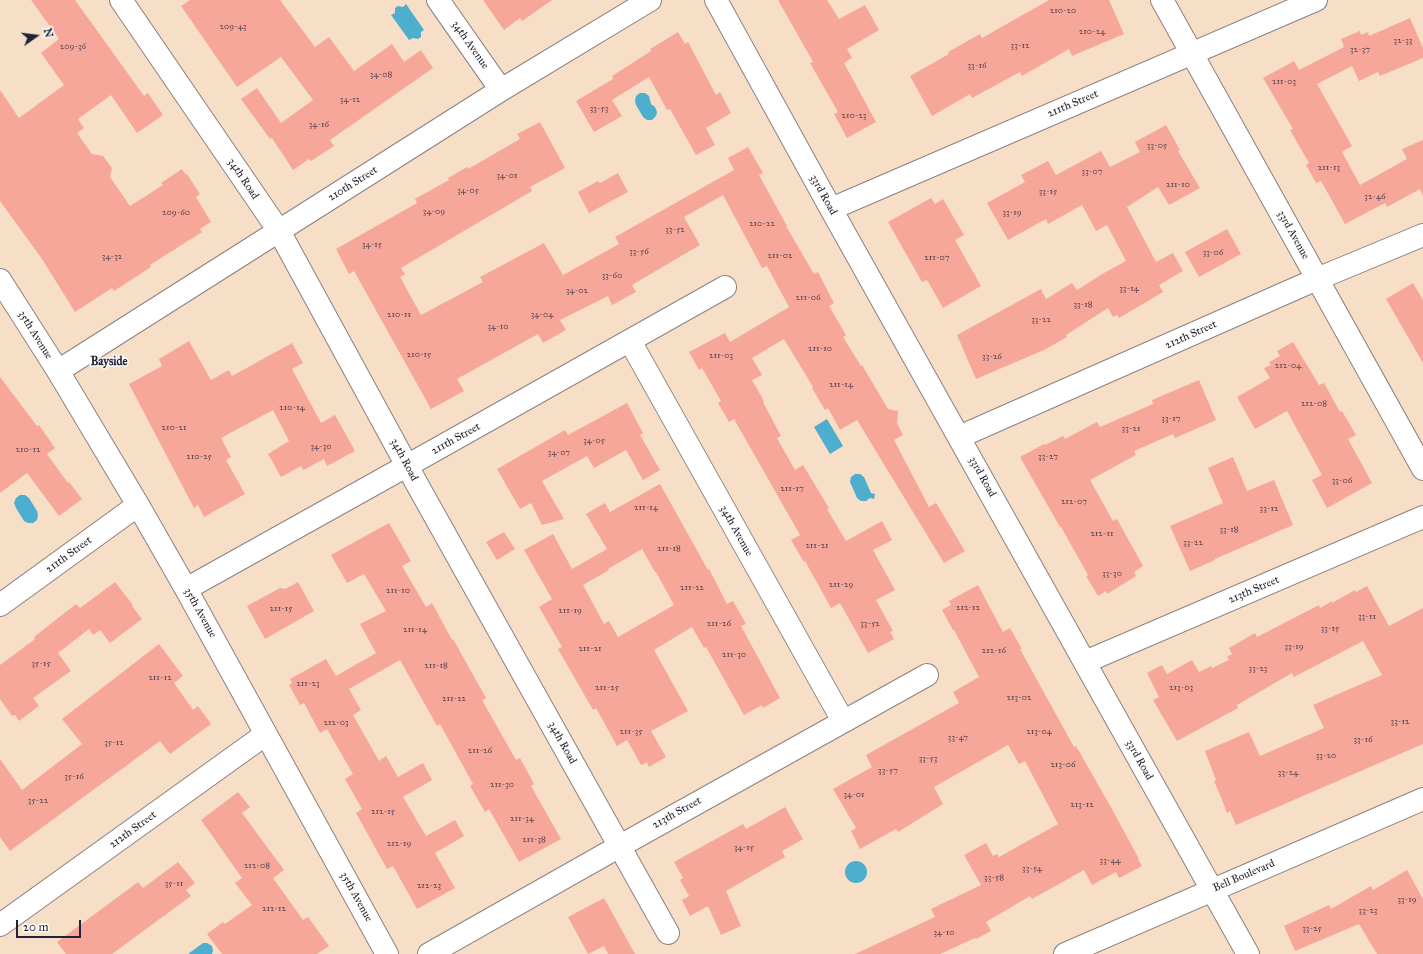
<!DOCTYPE html>
<style>
body{margin:0}
#map{position:relative;width:1423px;height:954px;overflow:hidden;background:#f6dfc6;font-family:"IM FELL Great Primer",serif}
canvas{display:block}
.north{position:absolute;left:16px;top:16px;width:40px;height:40px;-webkit-text-stroke:3px #fdfcf7;paint-order:stroke;rotate:76deg;font-size:11px;font-weight:700;line-height:16px;text-align:center;color:#22223b}
.north::after{content:'';display:block;margin:auto;width:14px;height:18px;background:#22223b;clip-path:polygon(50% 0,100% 100%,50% 72%,0 100%)}
.scale{position:absolute;left:16px;top:920px;width:65px;height:18px;box-sizing:border-box;border:2px solid #22223b;border-top:0;padding-left:5px;font-size:12px;line-height:14px;white-space:nowrap;color:#22223b;-webkit-text-stroke:3px #fdfcf7;paint-order:stroke}
</style>
<div id="map">
<canvas width="1423" height="954"></canvas>
<div class="north">N</div>
<div class="scale">20 m</div>
</div>
<script>
const ctx = document.querySelector('canvas').getContext('2d');
ctx.lineJoin = 'round';
function fill(path, color) {
  ctx.fillStyle = color;
  ctx.fill(path, 'evenodd');
}
function toPath(rows) {
  const path = new Path2D();
  for (const r of rows) {
    if (r.length === 3) {
      path.moveTo(r[0] + r[2], r[1]);
      path.arc(r[0], r[1], r[2], 0, 2 * Math.PI);
      continue;
    }
    path.moveTo(r[0], r[1]);
    for (let i = 2; i < r.length; i += 2) path.lineTo(r[i], r[i + 1]);
  }
  return path;
}
function stroke(path, color, width, dash) {
  ctx.strokeStyle = color;
  ctx.lineWidth = width;
  ctx.lineCap = dash ? 'butt' : 'round';
  ctx.setLineDash(dash || []);
  ctx.stroke(path);
}
function label(font, color, halo, rows, align = 'center') {
  ctx.font = font + ' "IM FELL Great Primer",serif';
  ctx.lineWidth = 3;
  ctx.setLineDash([]);
  ctx.textBaseline = 'middle';
  ctx.strokeStyle = halo;
  ctx.fillStyle = color;
  for (const [text, x, y, turn = 0] of rows) {
    ctx.save();
    ctx.translate(x, y);
    ctx.rotate((+turn || 0) * Math.PI / 180);
    ctx.textAlign = isNaN(turn) ? turn : align;
    if (halo) ctx.strokeText(text, 0, 0);
    ctx.fillText(text, 0, 0);
    ctx.restore();
  }
}
const water = toPath([
 [406,4,424,30,421,32,421,37,418,39,413,38,409,40,391,15,395,13,395,8,398,6,403,7],
 [640,93,645,93,649,96,651,104,655,107,657,112,656,116,652,120,647,120,643,117,636,105,635,101,636,96],
 [827,419,843,446,830,454,814,427],
 [855,474,860,474,864,477,871,493,875,494,874,499,870,498,866,501,861,501,857,498,850,482,851,477],
 [20,495,25,495,29,498,37,511,38,515,37,520,33,523,28,523,24,521,16,508,14,503,16,498],
 [856,872,11],
 [203,943,207,943,212,946,213,951,212,954,188,954]
]);
const building = toPath([
 [31,0,75,0,144,96,148,93,163,115,137,133,111,95,78,119,84,128,77,133,92,154,103,156,112,168,110,177,130,206,163,185,161,183,182,169,186,175,187,174,200,194,196,197,211,222,200,229,202,232,150,265,151,267,114,291,112,288,75,312,42,259,0,201,0,90,19,118,64,85,41,53,59,39],
 [190,0,280,0,315,47,329,37,354,71,392,44,404,62,421,50,433,68,330,140,334,146,311,161,309,159,293,170,272,138,270,139,241,99,257,88,281,123,313,100,281,57,237,87,181,6],
 [483,0,552,0,522,21,520,18,504,30],
 [778,0,827,0,839,19,865,5,879,30,847,49,852,58,844,63,876,122,847,138,834,114,838,112,810,63,813,62],
 [1049,0,1109,0,1124,34,1072,56,1069,49,1022,76,1020,72,972,98,970,94,932,116,910,76,949,54,948,52,980,34,982,38],
 [1410,18,1423,48,1423,58,1380,76,1378,72,1359,81,1352,66,1317,84,1352,146,1342,152,1360,185,1407,159,1402,149,1423,140,1423,196,1420,189,1387,207,1385,203,1345,224,1321,181,1316,183,1306,165,1309,163,1290,130,1293,129,1263,78,1294,61,1299,70,1344,47,1341,39,1360,31,1361,35,1368,32,1369,36],
 [678,32,685,44,688,42,716,95,720,92,731,113,706,128,715,145,696,155,670,109,667,110,649,77,612,100,622,116,594,132,576,101,613,79,612,76,651,51,650,49],
 [540,122,565,168,530,187,532,191,401,268,405,274,400,277,421,315,483,282,480,277,544,243,563,275,619,244,615,237,734,170,728,158,748,147,763,173,759,175,787,226,786,226,814,274,818,272,834,303,829,306,846,335,843,337,861,366,862,365,888,409,898,411,897,423,903,435,894,440,929,507,936,503,965,551,944,563,857,420,840,430,828,408,825,410,812,388,813,387,784,339,752,358,762,375,752,380,764,401,763,402,781,436,777,438,795,470,803,465,829,508,827,509,846,541,882,521,892,540,873,550,895,590,876,600,893,631,890,632,894,639,868,653,840,603,831,608,805,561,804,562,791,540,800,535,734,419,729,422,718,403,721,401,702,368,699,370,689,352,725,333,730,342,789,307,767,266,762,268,723,195,684,217,700,245,632,285,636,292,612,305,608,296,560,320,566,330,543,343,538,334,457,379,464,391,431,409,354,271,349,274,336,249,417,203,415,199,449,180,448,178,467,167,468,169,520,139,517,134],
 [1166,125,1180,150,1178,151,1200,188,1169,205,1158,187,1127,207,1156,262,1173,253,1183,271,1159,285,1163,292,1119,318,1117,315,1113,317,1108,308,1066,335,1067,337,1044,350,976,379,957,335,1041,289,1046,299,1072,283,1077,290,1104,273,1126,261,1107,225,1096,231,1082,205,1048,224,1046,219,1008,240,987,203,1025,182,1021,175,1048,161,1056,175,1101,151,1110,167,1140,152,1135,142],
 [618,173,628,192,589,213,578,192,598,181,600,183],
 [931,198,935,204,943,199,964,235,955,240,981,286,943,308,927,280,922,282,888,222],
 [1227,229,1241,254,1199,277,1185,252],
 [1413,283,1423,300,1423,363,1386,299],
 [189,341,211,380,229,370,232,376,292,343,303,363,292,369,321,423,335,415,355,451,327,466,324,459,303,470,301,466,281,477,268,454,289,441,273,410,221,438,231,457,226,460,245,494,204,517,198,505,194,508,129,384,162,366,159,359],
 [1293,342,1319,385,1324,383,1340,412,1342,411,1356,435,1348,439,1372,483,1327,508,1312,480,1322,475,1287,411,1255,429,1237,397,1270,378,1264,368,1271,365,1269,362,1280,356,1277,351],
 [0,377,37,426,39,425,55,448,47,454,68,483,69,482,82,499,59,516,27,473,0,493],
 [1199,380,1216,420,1175,438,1173,434,1134,451,1136,455,1090,480,1113,521,1117,519,1143,566,1134,572,1136,576,1107,594,1106,591,1098,596,1086,576,1088,575,1061,527,1060,527,1020,457,1044,444,1045,445,1063,436,1065,439,1097,422,1100,427,1153,404,1152,400],
 [627,403,643,433,640,435,660,470,643,480,626,450,594,468,587,456,542,481,564,519,542,525,531,503,520,509,497,469,565,430,568,435],
 [1233,457,1247,491,1274,480,1293,525,1215,559,1215,560,1190,571,1170,526,1223,503,1208,468],
 [660,484,708,570,709,569,727,604,733,601,746,624,741,626,780,698,763,708,762,705,744,715,706,647,704,648,692,627,654,650,688,711,651,731,666,757,649,767,647,762,641,765,627,740,617,746,596,708,593,710,558,649,562,647,539,607,552,599,524,550,553,534,572,569,607,549,586,514,605,503,610,512],
 [642,549,655,572,656,572,674,605,618,637,609,621,604,624,583,585,609,570,608,569],
 [389,523,411,561,402,566,426,607,432,603,452,640,453,639,486,698,482,700,516,760,520,758,534,784,531,786,561,839,519,862,489,809,485,812,470,786,473,784,440,724,437,726,400,660,349,689,361,710,353,715,379,761,386,756,398,777,423,763,432,780,403,797,426,836,455,820,464,836,435,853,455,888,417,909,393,866,387,869,356,813,362,809,345,779,353,774,342,755,327,729,320,733,304,703,300,705,289,685,292,683,290,679,326,659,336,676,376,653,360,624,386,611,364,574,347,583,331,555],
 [504,532,515,549,497,560,486,542],
 [115,582,133,605,132,606,142,619,110,643,100,630,93,635,89,629,58,653,71,671,33,698,39,706,19,721,15,715,12,716,0,699,0,665,35,639,34,637,76,604,80,608],
 [298,582,314,611,265,639,247,606,280,588,285,589],
 [978,585,1003,632,1010,628,1022,649,1020,649,1074,747,1076,746,1112,809,1139,859,1138,859,1142,866,1119,878,1116,872,1092,885,1084,870,1032,899,1030,896,986,922,991,931,976,939,975,938,940,954,855,954,935,917,931,909,981,885,964,855,986,843,993,856,997,854,999,857,1058,824,1025,761,1019,764,1008,745,934,787,943,804,898,832,896,829,860,849,851,831,856,828,833,789,872,767,866,755,959,703,953,692,979,677,954,630,953,630,942,610,951,605,949,601],
 [1367,586,1389,626,1423,608,1423,744,1236,825,1230,811,1227,813,1223,802,1214,781,1216,780,1205,751,1249,732,1260,756,1324,728,1313,705,1382,675,1363,641,1294,677,1292,673,1237,705,1238,708,1177,741,1153,700,1159,697,1147,673,1162,665,1167,674,1192,660,1199,672,1211,666,1212,668,1229,660,1227,657,1232,654,1229,648,1255,633,1257,637,1319,605,1320,608,1332,601,1332,603,1355,590,1356,592],
 [159,644,183,676,174,683,193,710,198,706,211,724,170,754,160,741,10,851,0,837,0,759,22,790,82,744,62,719],
 [238,792,250,807,242,813,284,870,273,878,303,920,308,917,329,946,317,954,222,954,207,934,223,922,225,924,252,905,235,883,242,878,201,820],
 [785,807,803,839,782,851,785,857,726,891,741,926,721,935,708,906,690,916,682,900,689,896,680,880,683,878,674,862,743,824,746,829],
 [178,862,195,883,186,890,191,896,112,954,66,954,57,942,138,882,143,888],
 [1407,870,1423,899,1423,954,1377,954,1359,924,1295,951,1284,926,1329,905,1331,909,1371,886,1373,890],
 [604,898,635,954,608,954,604,946,588,954,568,917]
]);
const minor = toPath([
 [121,0,279,231,418,486,668,933],
 [438,0,501,90],
 [716,0,831,209,1248,954],
 [1162,0,1423,469],
 [831,209,1316,0],
 [0,280,58,371,138,505,186,589,387,954],
 [630,341,843,721],
 [58,371,501,90,650,0],
 [959,437,1317,279,1423,235],
 [186,589,428,454,725,287],
 [0,605,138,505],
 [1085,662,1423,517],
 [0,925,266,734],
 [429,954,620,846,927,675],
 [1065,954,1423,799]
]);
const numberNames = [
 ["210-20",1063,11],
 ["209-43",233,27],
 ["210-24",1092,32],
 ["32-33",1403,41],
 ["33-12",1020,46],
 ["209-36",73,47],
 ["32-37",1360,50],
 ["33-16",977,66],
 ["34-08",381,75],
 ["211-03",1284,82],
 ["34-12",350,100],
 ["33-53",599,109],
 ["210-23",854,116],
 ["34-16",319,125],
 ["33-05",1157,146],
 ["211-13",1329,168],
 ["33-07",1092,172],
 ["34-01",507,176],
 ["211-10",1178,185],
 ["34-05",468,191],
 ["33-15",1048,192],
 ["32-46",1375,197],
 ["34-09",434,212],
 ["209-60",176,213],
 ["33-19",1012,213],
 ["210-22",762,224],
 ["33-52",675,230],
 ["34-15",372,245],
 ["33-56",639,252],
 ["33-06",1213,253],
 ["211-02",780,256],
 ["34-32",112,257],
 ["211-07",937,258],
 ["33-60",612,276],
 ["33-14",1129,289],
 ["34-02",577,291],
 ["211-06",808,298],
 ["33-18",1083,305],
 ["210-11",399,315],
 ["34-04",542,315],
 ["33-22",1041,320],
 ["34-10",498,327],
 ["211-10",820,349],
 ["210-15",419,355],
 ["211-03",721,356],
 ["33-26",992,357],
 ["212-04",1288,366],
 ["211-14",841,385],
 ["212-08",1314,404],
 ["210-14",292,408],
 ["33-17",1171,419],
 ["210-21",174,428],
 ["33-21",1131,429],
 ["34-05",594,441],
 ["34-30",321,447],
 ["210-12",28,450],
 ["34-07",559,453],
 ["210-25",199,457],
 ["33-27",1048,457],
 ["33-06",1342,481],
 ["211-17",792,489],
 ["212-07",1074,502],
 ["211-14",646,508],
 ["33-12",1269,509],
 ["33-18",1229,530],
 ["212-11",1102,534],
 ["33-22",1193,543],
 ["211-21",817,546],
 ["211-18",669,549],
 ["33-30",1112,574],
 ["211-29",841,585],
 ["211-22",692,588],
 ["211-10",398,591],
 ["212-12",968,608],
 ["211-15",281,609],
 ["211-19",570,611],
 ["33-11",1367,617],
 ["211-26",719,624],
 ["33-52",870,624],
 ["33-15",1330,629],
 ["211-14",415,630],
 ["33-19",1294,647],
 ["211-21",590,649],
 ["212-16",994,651],
 ["211-30",734,655],
 ["35-15",41,664],
 ["211-18",436,666],
 ["33-23",1258,669],
 ["211-12",160,678],
 ["211-23",308,684],
 ["211-25",607,688],
 ["213-03",1181,688],
 ["213-02",1019,698],
 ["211-22",454,699],
 ["33-12",1400,722],
 ["212-03",336,723],
 ["211-35",631,732],
 ["213-04",1039,732],
 ["33-47",958,738],
 ["33-16",1363,740],
 ["35-12",114,743],
 ["211-26",480,751],
 ["33-20",1326,756],
 ["33-53",928,759],
 ["213-06",1063,765],
 ["33-57",888,771],
 ["33-24",1288,773],
 ["35-16",74,777],
 ["211-30",502,785],
 ["34-01",854,795],
 ["35-22",38,801],
 ["213-12",1082,805],
 ["212-15",383,812],
 ["211-34",522,819],
 ["211-38",534,840],
 ["212-19",399,844],
 ["34-15",744,848],
 ["33-44",1110,861],
 ["212-08",257,866],
 ["33-54",1032,869],
 ["33-58",994,878],
 ["35-11",174,884],
 ["212-23",429,886],
 ["33-19",1407,900],
 ["212-12",274,909],
 ["33-23",1368,911],
 ["33-25",1312,929],
 ["34-10",944,933]
];
const streetNames = [
 ["34th Avenue",470,45,55],
 ["211th Street",1073,104,-23],
 ["34th Road",243,179,56],
 ["210th Street",353,184,-32],
 ["33rd Road",823,195,61],
 ["33rd Avenue",1293,235,61],
 ["35th Avenue",35,335,58],
 ["212th Street",1191,335,-24],
 ["211th Street",456,439,-29],
 ["34th Road",404,460,62],
 ["33rd Road",982,477,61],
 ["34th Avenue",736,531,61],
 ["211th Street",69,555,-36],
 ["213th Street",1254,590,-23],
 ["35th Avenue",200,613,61],
 ["34th Road",562,743,61],
 ["33rd Road",1139,760,61],
 ["213th Street",677,813,-29],
 ["212th Street",133,830,-36],
 ["Bell Boulevard",1244,876,-23],
 ["35th Avenue",356,897,61]
];
const neighbourhoodNames = [
 ["Bayside",109,362]
];
fill(water, '#4eaecd');
fill(building, '#f7a799');
stroke(minor, '#8c8080', 24);
stroke(minor, '#fff', 22);
label('9px', '#574352', null, numberNames);
label('11px', '#22223b', '#fdfcf7', streetNames);
label('bold 12px', '#22223b', '#fdfcf7', neighbourhoodNames);
</script>
